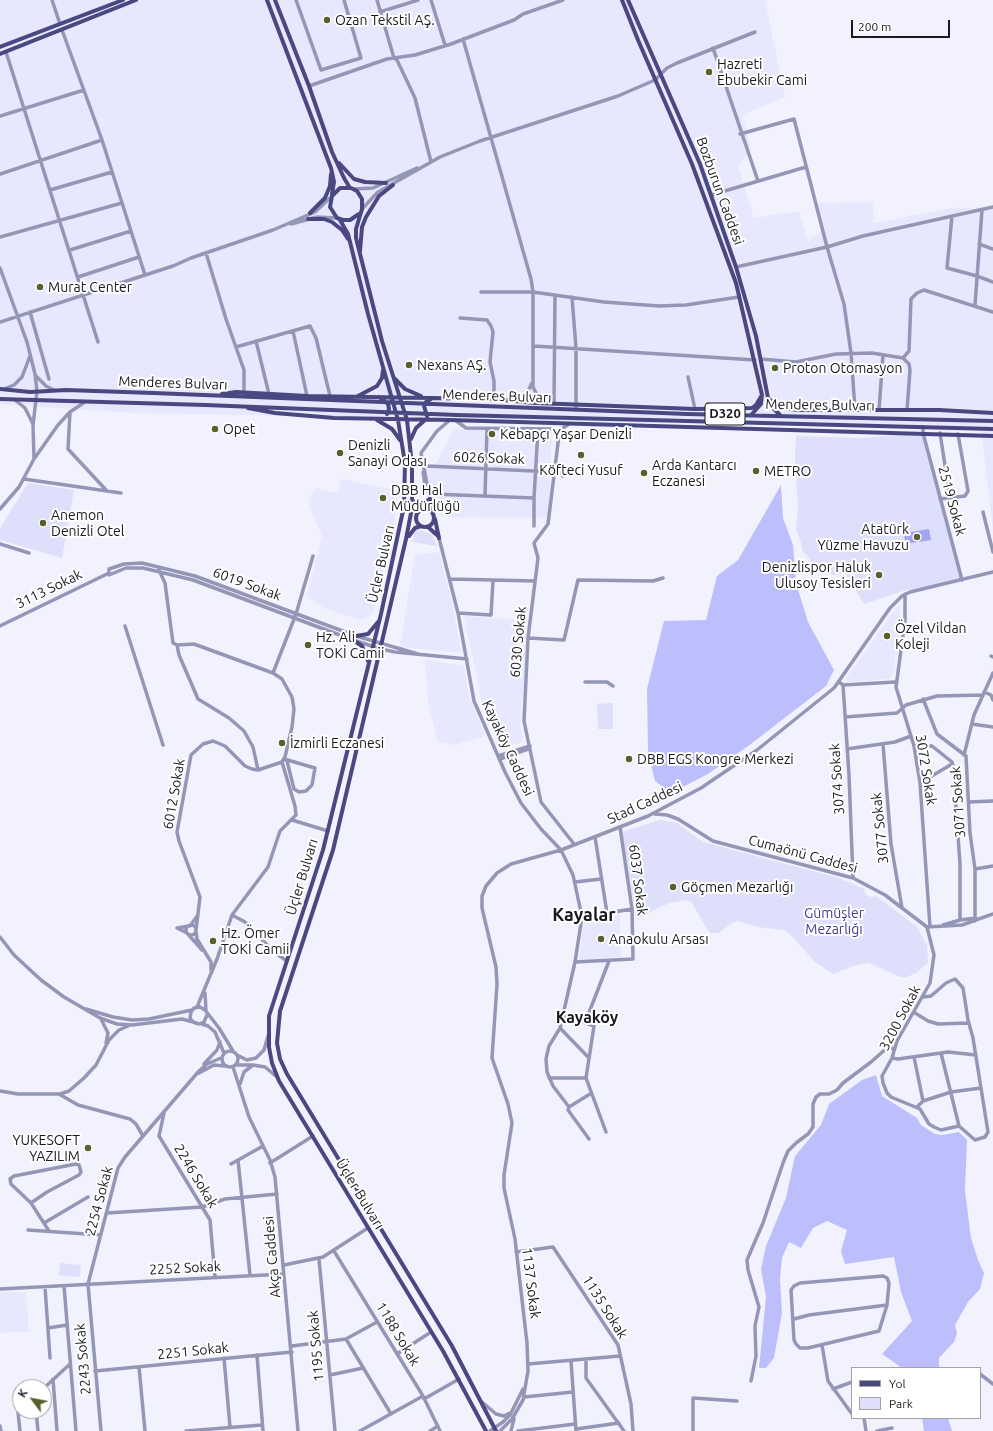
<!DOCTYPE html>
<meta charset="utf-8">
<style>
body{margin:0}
#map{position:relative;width:993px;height:1431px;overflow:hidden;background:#f2f2ff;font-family:Ubuntu,sans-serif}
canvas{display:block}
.legend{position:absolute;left:851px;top:1367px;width:130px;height:52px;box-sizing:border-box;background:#fff;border:1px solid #a3a3a6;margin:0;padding:5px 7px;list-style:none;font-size:12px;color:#191920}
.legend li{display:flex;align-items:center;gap:8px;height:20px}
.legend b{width:20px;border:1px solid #a3a3a6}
.north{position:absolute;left:12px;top:1379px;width:40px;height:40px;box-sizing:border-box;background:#fff;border:1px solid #a3a3a6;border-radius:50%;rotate:302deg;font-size:11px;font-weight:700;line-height:16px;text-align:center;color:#191920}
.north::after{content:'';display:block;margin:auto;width:14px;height:18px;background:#5a5f2d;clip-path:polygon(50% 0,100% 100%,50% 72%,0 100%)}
.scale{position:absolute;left:851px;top:20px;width:99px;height:18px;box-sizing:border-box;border:2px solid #191920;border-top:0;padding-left:5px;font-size:12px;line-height:14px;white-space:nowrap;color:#191920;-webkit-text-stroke:3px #fff;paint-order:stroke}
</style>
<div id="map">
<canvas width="993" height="1431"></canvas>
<ul class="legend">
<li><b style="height:5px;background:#4a4880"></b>Yol</li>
<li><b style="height:11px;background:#dddffb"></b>Park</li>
</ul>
<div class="north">K</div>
<div class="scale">200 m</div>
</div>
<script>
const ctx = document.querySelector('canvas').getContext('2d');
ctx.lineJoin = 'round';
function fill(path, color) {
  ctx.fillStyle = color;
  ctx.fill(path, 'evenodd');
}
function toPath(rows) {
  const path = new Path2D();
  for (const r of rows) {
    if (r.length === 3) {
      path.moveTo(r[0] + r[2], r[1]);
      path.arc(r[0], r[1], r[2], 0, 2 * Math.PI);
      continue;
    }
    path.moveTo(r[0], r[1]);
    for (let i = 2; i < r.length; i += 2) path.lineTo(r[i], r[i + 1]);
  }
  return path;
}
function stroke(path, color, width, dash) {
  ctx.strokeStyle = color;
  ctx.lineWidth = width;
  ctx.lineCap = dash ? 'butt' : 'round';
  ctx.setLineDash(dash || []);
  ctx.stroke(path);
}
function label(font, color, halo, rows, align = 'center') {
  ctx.font = font + ' Ubuntu,sans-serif';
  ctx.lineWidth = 4;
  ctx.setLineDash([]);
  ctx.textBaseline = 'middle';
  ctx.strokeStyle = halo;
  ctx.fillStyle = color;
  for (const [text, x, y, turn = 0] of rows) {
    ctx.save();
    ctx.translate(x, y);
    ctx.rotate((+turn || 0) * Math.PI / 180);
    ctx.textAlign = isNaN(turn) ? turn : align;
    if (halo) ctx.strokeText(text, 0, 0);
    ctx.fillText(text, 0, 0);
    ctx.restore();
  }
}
const built = toPath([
 [0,0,765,0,785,97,742,115,751,149,738,166,754,218,799,211,808,241,820,232,819,203,873,202,874,223,952,208,993,207,993,530,981,429,134,413,0,404],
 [454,429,552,431,549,518,440,517,425,469,437,462],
 [341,479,398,490,395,519,373,613,361,620,326,609,310,599,307,595,322,536,310,508,309,498,316,488,337,493],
 [439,552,454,611,461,653,400,647,415,555],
 [900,605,901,625,892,676,889,679,848,682,846,678,897,606],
 [464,616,525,620,525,674,520,724,523,742,502,747,481,698],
 [425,660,464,666,468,693,485,736,454,745,438,742,428,703],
 [620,914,621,957,579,960,584,920],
 [0,1292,26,1292,29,1332,0,1333]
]);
const green = toPath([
 [923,433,962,580,906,590,864,604,846,574,835,575,820,572,802,550,801,543,796,530,798,507,795,456,796,436,861,438],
 [28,483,74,490,62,558,0,540,0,528],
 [419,530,432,534,437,546,412,542,415,531],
 [613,703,613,729,598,729,597,704],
 [660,820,677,823,703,842,839,878,864,889,866,895,871,897,876,896,917,927,927,945,928,963,916,973,907,977,900,977,869,963,856,965,833,974,815,962,790,934,784,930,758,927,738,921,732,923,719,933,710,933,707,929,692,903,686,900,669,903,636,919,622,832],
 [60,1263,81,1265,80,1277,59,1275]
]);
const forest = toPath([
 [781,485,783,518,793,545,796,583,808,622,834,670,826,686,751,744,708,774,671,793,655,781,648,752,647,689,664,621,706,620,717,576,738,560],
 [876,1075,882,1096,917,1118,921,1125,935,1134,942,1135,959,1132,967,1140,965,1191,971,1238,978,1260,984,1273,980,1289,968,1302,955,1325,957,1333,954,1342,939,1358,939,1368,902,1368,882,1354,912,1321,901,1292,894,1257,845,1264,841,1251,847,1230,827,1221,813,1228,801,1248,789,1242,782,1258,780,1279,782,1313,774,1358,766,1368,759,1368,766,1297,761,1269,766,1246,786,1198,795,1156,821,1125,829,1104,862,1080],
 [922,1418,948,1418,952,1431,924,1431]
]);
const water = toPath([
 [929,529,931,540,905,544,904,533]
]);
const minor = toPath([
 [52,0,60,24],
 [296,0,321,70,361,58,344,0],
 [377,0,394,58,397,60,415,98,431,162],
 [431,0,445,45],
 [380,12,418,0],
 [62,30,102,140,145,275],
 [463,39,531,279,533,292,533,387,537,395,546,403],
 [713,48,758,181],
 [6,52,98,342],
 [309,86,387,59,415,55,451,44,514,20,523,14,563,0],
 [0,116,84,90],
 [740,134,794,119,827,247,863,236,993,207],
 [0,174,102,140],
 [354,189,373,188,417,168],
 [50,190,112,172],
 [711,195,806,167],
 [362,209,378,192,440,157,480,141,618,96,655,80,667,68,677,63,755,32],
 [952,216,947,268,977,276,993,282],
 [291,224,317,217,337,218],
 [0,237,122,203],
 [979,244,993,249],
 [70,250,131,231],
 [206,253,226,319,244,370,244,394],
 [736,267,827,247,844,304,851,353,855,409],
 [0,268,27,342,35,374,37,391,33,425,34,459],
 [78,277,139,257],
 [481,292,533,292,604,302,659,306,686,305,739,297],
 [572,297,576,348,576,410],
 [975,305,982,210],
 [30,312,49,379],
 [460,318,487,320,491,326,493,332,490,362,494,381,494,399],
 [0,322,173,266,191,258,273,230,315,212,330,198],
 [293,331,307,396],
 [256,341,269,394],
 [534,346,755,360],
 [236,347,310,326,316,338,330,396],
 [903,358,909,364,910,370,907,410],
 [761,359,796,362,836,354,872,353,903,358,909,351,911,299,917,293,924,290,993,312],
 [36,376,46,386,54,390],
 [688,377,695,409],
 [4,389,14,385,22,377,30,356],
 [15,400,25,408,33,424],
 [515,401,527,393,532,383],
 [554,404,555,295],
 [879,410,883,355],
 [70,412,68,449,107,491],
 [455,420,466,428,553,429,558,433],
 [569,424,563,428,559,435,548,524,534,543,538,558,528,638,524,721,541,802,574,844],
 [923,427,923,433,962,580],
 [940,433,950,498],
 [423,467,427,466,554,472,563,473,563,476],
 [423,472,426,491],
 [24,479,121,493],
 [433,494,534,498],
 [485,496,487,429],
 [430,499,421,453,437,431,450,420],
 [940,499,965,496,968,491,958,434],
 [0,509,19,487,34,459,58,425,70,412,85,402],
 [983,512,993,552],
 [534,526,534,498,538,429],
 [439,538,458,613,474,701,505,772,521,803,541,829,561,850,573,875,582,917,575,962,560,1028,589,1058],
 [0,544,29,553],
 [159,570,165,583,173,643,177,645,194,644,273,673],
 [450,579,535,581],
 [905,594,905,620,896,687,914,746,920,783,930,927],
 [458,613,491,615,493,581],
 [0,626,109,573],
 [125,626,163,745],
 [528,638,564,640,578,580,653,581,663,578],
 [177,645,179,655,198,699,229,718,244,731,253,747,258,770],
 [418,654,356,636,195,576,142,563,124,564,109,569,109,575,126,568,143,568,193,580,353,640,381,649,395,652,467,659],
 [991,656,993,657],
 [585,682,607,682,613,686],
 [839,682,843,685,849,775,853,878],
 [843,685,895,682],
 [984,692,991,695,993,700],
 [923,699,937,734,966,756,970,833,975,869,975,921],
 [845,717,897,713,906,705,937,696,983,695],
 [972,724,993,727],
 [883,744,891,844,902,908],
 [914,746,932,746,952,762,953,766,960,864,960,920],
 [847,749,895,742,911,736],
 [964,755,974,715,993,673],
 [498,756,530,746],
 [284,759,315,768,312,785,306,791,299,792,294,789,287,761],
 [500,759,528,749,530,746],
 [920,783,952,764],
 [969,802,993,801],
 [655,814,667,815,678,819,713,841,853,878,885,895,927,927,962,925,993,914],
 [292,820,328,831],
 [595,837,607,913],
 [975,869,993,866],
 [575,882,601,879],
 [232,915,245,922,274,952,287,961],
 [582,917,632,909],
 [943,925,960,920,976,918],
 [191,930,5],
 [190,926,198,915],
 [927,927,934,955,930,983,897,1041,892,1058,882,1076,883,1083,887,1093,891,1097,920,1109,929,1124,934,1127,941,1130,959,1126],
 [177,928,187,933,202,950],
 [177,928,189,926],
 [196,930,200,897,179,841,177,832,191,755,203,744,213,741,225,746,245,766,252,769,258,770,282,762],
 [196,932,197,939,211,962,211,970],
 [0,937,14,955,41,980,64,997,100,1018,117,1024,132,1025,182,1019,193,1022],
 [575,962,633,959,632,909,620,827],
 [205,993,206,1011],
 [923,997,931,996,946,983,955,979,963,988,968,1020,973,1038,988,1132,985,1137,975,1140,959,1126],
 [197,1007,217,959,232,915,268,867,280,831,296,815,295,806,282,762,285,757,292,727,294,709,292,697,282,679,273,673,296,614,313,556],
 [86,1009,113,1017,132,1020,149,1019,192,1010],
 [915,1013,928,1021,938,1024,968,1023],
 [207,1015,204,1022,199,1024,193,1022,190,1018,191,1012,194,1008,200,1007,205,1010,219,1028,233,1051],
 [564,1015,594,1026,586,1078,606,1132],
 [101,1019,108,1033,106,1043],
 [585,1023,609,961],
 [202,1024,208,1026,215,1032,224,1053],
 [560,1028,549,1046,546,1059,547,1072,553,1086,569,1107,568,1110,589,1139],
 [230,1059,8],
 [941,1053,959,1126],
 [237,1055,247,1060,256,1058,264,1050,268,1036],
 [914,1057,923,1101],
 [892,1058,898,1059,948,1052,976,1055],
 [204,1064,217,1050,220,1042],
 [236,1065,253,1065],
 [233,1067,249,1117,270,1160,275,1177,298,1431],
 [199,1073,214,1065,225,1066],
 [549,1078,586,1078],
 [240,1084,244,1072,253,1065,265,1067,277,1077],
 [0,1091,18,1094,59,1094,78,1105,130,1119,136,1124,143,1136],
 [60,1094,69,1091,84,1078,96,1065,109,1040,119,1030,128,1026],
 [569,1107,590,1094],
 [917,1107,923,1101,951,1092,981,1088],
 [164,1113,159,1136,210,1220,215,1277],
 [238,1160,250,1275],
 [270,1163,313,1136],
 [231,1164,263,1146],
 [31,1203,47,1192,79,1175,81,1172,79,1165,76,1164,14,1176,10,1179,11,1184,31,1203,49,1231],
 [107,1213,202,1207,225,1199,277,1194],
 [44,1223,88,1197],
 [28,1230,101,1235],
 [334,1251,423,1396,440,1431],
 [516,1252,553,1247,618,1345,631,1404,633,1431],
 [319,1259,335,1431],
 [284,1265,323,1257,368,1228],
 [883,1276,887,1278,889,1283,887,1305,879,1331,808,1348,800,1348,796,1344,794,1340,791,1290,794,1286,800,1283,883,1276],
 [64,1286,76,1431],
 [45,1287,50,1358],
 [0,1289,284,1274],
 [794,1319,809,1315,887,1305],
 [48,1328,67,1325],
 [346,1339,391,1414],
 [822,1345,828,1381,852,1414],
 [292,1346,346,1339,377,1322],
 [397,1354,431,1332],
 [257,1355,263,1431],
 [224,1358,230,1427],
 [586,1360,586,1378,624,1431],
 [571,1361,576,1431],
 [528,1364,620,1356],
 [139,1367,145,1431],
 [95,1371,292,1352],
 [980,1374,993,1384],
 [330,1375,363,1368],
 [53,1379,57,1431],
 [751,1381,756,1356,755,1326,759,1307,748,1270,747,1260,763,1223,783,1163,788,1151,796,1143,808,1134,813,1127,813,1104,816,1097,820,1094,829,1094,837,1090,843,1083,871,1062,888,1047,894,1049],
 [44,1388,70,1364],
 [833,1389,852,1382],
 [524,1397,573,1392],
 [424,1399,459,1379],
 [482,1402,496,1414,504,1416,510,1413],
 [20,1409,18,1412,20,1431],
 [36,1411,38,1431],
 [864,1418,866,1431],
 [0,1426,1,1431],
 [576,1429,619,1423],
 [101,1431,88,1284,118,1168,125,1157,199,1071,207,1064,221,1058],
 [186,1431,262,1425],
 [360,1431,423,1396],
 [430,1431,438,1426],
 [490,1431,503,1422,510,1415,523,1389],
 [500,1431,512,1419,523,1400,528,1371,527,1343,515,1239,504,1188,504,1175,512,1123,508,1104,492,1058,497,984,496,967,482,908,482,896,486,886,497,873,511,864,561,850,648,816,701,788,757,750,834,688,890,608,902,596,910,592,993,572],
 [511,1431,514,1419],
 [518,1431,575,1424],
 [693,1431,693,1398,737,1401],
 [877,1431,892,1428]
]);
const major = toPath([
 [267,0,331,168,334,182,332,194],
 [275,0,309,86,332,152,344,178,350,188],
 [622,0,638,40,692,164,736,283,762,395,761,404,752,414],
 [628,0,700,164,736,267,756,336,768,398,774,409,780,415],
 [0,47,123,0],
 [0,54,136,0],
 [339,163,354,179,365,182,386,183],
 [310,213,325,198,330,186,331,174],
 [359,214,350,220,343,220,337,218,330,207,332,196,340,188,351,188,357,191,362,199,362,209,356,229,356,238,382,341,407,420,412,465,412,508,406,539,333,850,280,1011,277,1043,280,1059,287,1074,452,1346,496,1431],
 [308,219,324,219,332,222,342,230,348,239],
 [340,220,348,234,368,314,398,420,405,463,404,506,381,614,323,850,269,1016,269,1047,272,1063,279,1081,443,1351,486,1431],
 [360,251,362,227,366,217,379,196,393,185],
 [394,378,405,389,421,396],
 [0,389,30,392,66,390,153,393,687,414,993,421],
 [222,394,236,392,307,396,494,399,535,403,695,409,752,408,756,405,762,395],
 [358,396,377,386,382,378,383,370],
 [379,397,388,404,389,409,387,414],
 [0,399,205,405,457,415,993,429],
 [770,400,783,408,798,410,939,410,993,413],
 [248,408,275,413,334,418,450,420,993,436],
 [427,416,424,406,426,402,431,399],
 [377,420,392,429,400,440],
 [411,439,416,428,425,420],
 [430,499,433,512],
 [413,501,418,508,422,509,427,508,428,500],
 [425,518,9],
 [435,519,439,538],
 [428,527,438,536],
 [409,536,415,528,421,526],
 [356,636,368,634,378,622],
 [353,640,362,646,368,661]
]);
const markers = [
 [327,20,4,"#5a5f2d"],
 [709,72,4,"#5a5f2d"],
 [40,287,4,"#5a5f2d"],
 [409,365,4,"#5a5f2d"],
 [775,368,4,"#5a5f2d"],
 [215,429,4,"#5a5f2d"],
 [492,434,4,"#5a5f2d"],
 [340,453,4,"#5a5f2d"],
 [581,455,4,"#5a5f2d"],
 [756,471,4,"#5a5f2d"],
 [644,473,4,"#5a5f2d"],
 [383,498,4,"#5a5f2d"],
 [43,523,4,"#5a5f2d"],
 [917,537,4,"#5a5f2d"],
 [879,575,4,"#5a5f2d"],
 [887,636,4,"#5a5f2d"],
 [308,645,4,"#5a5f2d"],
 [282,743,4,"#5a5f2d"],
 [629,759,4,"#5a5f2d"],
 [673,887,4,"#5a5f2d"],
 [601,939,4,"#5a5f2d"],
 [213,941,4,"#5a5f2d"],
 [88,1148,4,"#5a5f2d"]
];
const shields = [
 [725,414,40]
];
const shieldNames = [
 ["D320",725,414]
];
const poiNames = [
 ["Ozan Tekstil AŞ.",335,20],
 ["Hazreti",717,64],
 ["Ebubekir Cami",717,80],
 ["Murat Center",48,287],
 ["Nexans AŞ.",417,365],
 ["Proton Otomasyon",783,368],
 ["Opet",223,429],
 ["Kebapçı Yaşar Denizli",500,434],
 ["Denizli",348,445],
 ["Sanayi Odası",348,461],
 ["Arda Kantarcı",652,465],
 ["Eczanesi",652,481],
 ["Köfteci Yusuf",581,470,"center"],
 ["METRO",764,471],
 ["DBB Hal",391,490],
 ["Müdürlüğü",391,506],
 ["Anemon",51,515],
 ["Denizli Otel",51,531],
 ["Atatürk",909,529,"right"],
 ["Yüzme Havuzu",909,545,"right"],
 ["Denizlispor Haluk",871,567,"right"],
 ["Ulusoy Tesisleri",871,583,"right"],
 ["Özel Vildan",895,628],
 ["Koleji",895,644],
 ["Hz. Ali",316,637],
 ["TOKİ Camii",316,653],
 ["İzmirli Eczanesi",290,743],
 ["DBB EGS Kongre Merkezi",637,759],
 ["Göçmen Mezarlığı",681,887],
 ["Hz. Ömer",221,933],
 ["TOKİ Camii",221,949],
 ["Anaokulu Arsası",609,939],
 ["YUKESOFT",80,1140,"right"],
 ["YAZILIM",80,1156,"right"]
];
const streetNames = [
 ["Bozburun Caddesi",720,191,70],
 ["Menderes Bulvarı",173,383,2],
 ["Menderes Bulvarı",497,396,2],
 ["Menderes Bulvarı",820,405,1],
 ["6026 Sokak",489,458,2],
 ["2519 Sokak",952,501,75],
 ["Üçler Bulvarı",381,564,-77],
 ["6019 Sokak",247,584,20],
 ["3113 Sokak",49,589,-26],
 ["6030 Sokak",518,642,-85],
 ["Kayaköy Caddesi",508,748,65],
 ["3072 Sokak",926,770,81],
 ["3074 Sokak",837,779,-94],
 ["6012 Sokak",174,794,-80],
 ["3071 Sokak",958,802,-94],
 ["Stad Caddesi",645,803,-25],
 ["3077 Sokak",880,828,-96],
 ["Cumaönü Caddesi",803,854,15],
 ["Üçler Bulvarı",302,877,-73],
 ["6037 Sokak",638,880,83],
 ["3200 Sokak",900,1018,-62],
 ["2246 Sokak",196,1176,59],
 ["Üçler Bulvarı",360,1194,59],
 ["2254 Sokak",99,1201,-75],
 ["Akça Caddesi",272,1257,-95],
 ["2252 Sokak",185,1268,-3],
 ["1137 Sokak",531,1283,83],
 ["1135 Sokak",605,1307,58],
 ["1188 Sokak",398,1334,59],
 ["1195 Sokak",316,1346,-95],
 ["2251 Sokak",193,1351,-6],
 ["2243 Sokak",83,1359,-95]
];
const parkNames = [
 ["Gümüşler",834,913],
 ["Mezarlığı",834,929]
];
const quarterNames = [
 ["Kayaköy",587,1018]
];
const districtNames = [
 ["Kayalar",584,915]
];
fill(built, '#e7e8fe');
fill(green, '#dddffb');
fill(forest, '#bdbffc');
fill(water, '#a5a5f0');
stroke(minor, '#9496b6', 3.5);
stroke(major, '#4a4880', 4);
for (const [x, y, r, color] of markers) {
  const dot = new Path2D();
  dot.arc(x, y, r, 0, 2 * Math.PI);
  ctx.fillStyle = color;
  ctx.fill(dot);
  stroke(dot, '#fff', 1.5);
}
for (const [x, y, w] of shields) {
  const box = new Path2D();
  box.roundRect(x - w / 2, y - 11, w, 22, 3);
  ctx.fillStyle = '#fff';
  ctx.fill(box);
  stroke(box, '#191920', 1);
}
label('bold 13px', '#191920', null, shieldNames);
label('14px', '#191920', '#fff', poiNames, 'left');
label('14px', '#191920', '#fff', streetNames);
label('14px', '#433b91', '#fff', parkNames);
label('bold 16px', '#191920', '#fff', quarterNames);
label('bold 18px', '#191920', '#fff', districtNames);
</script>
